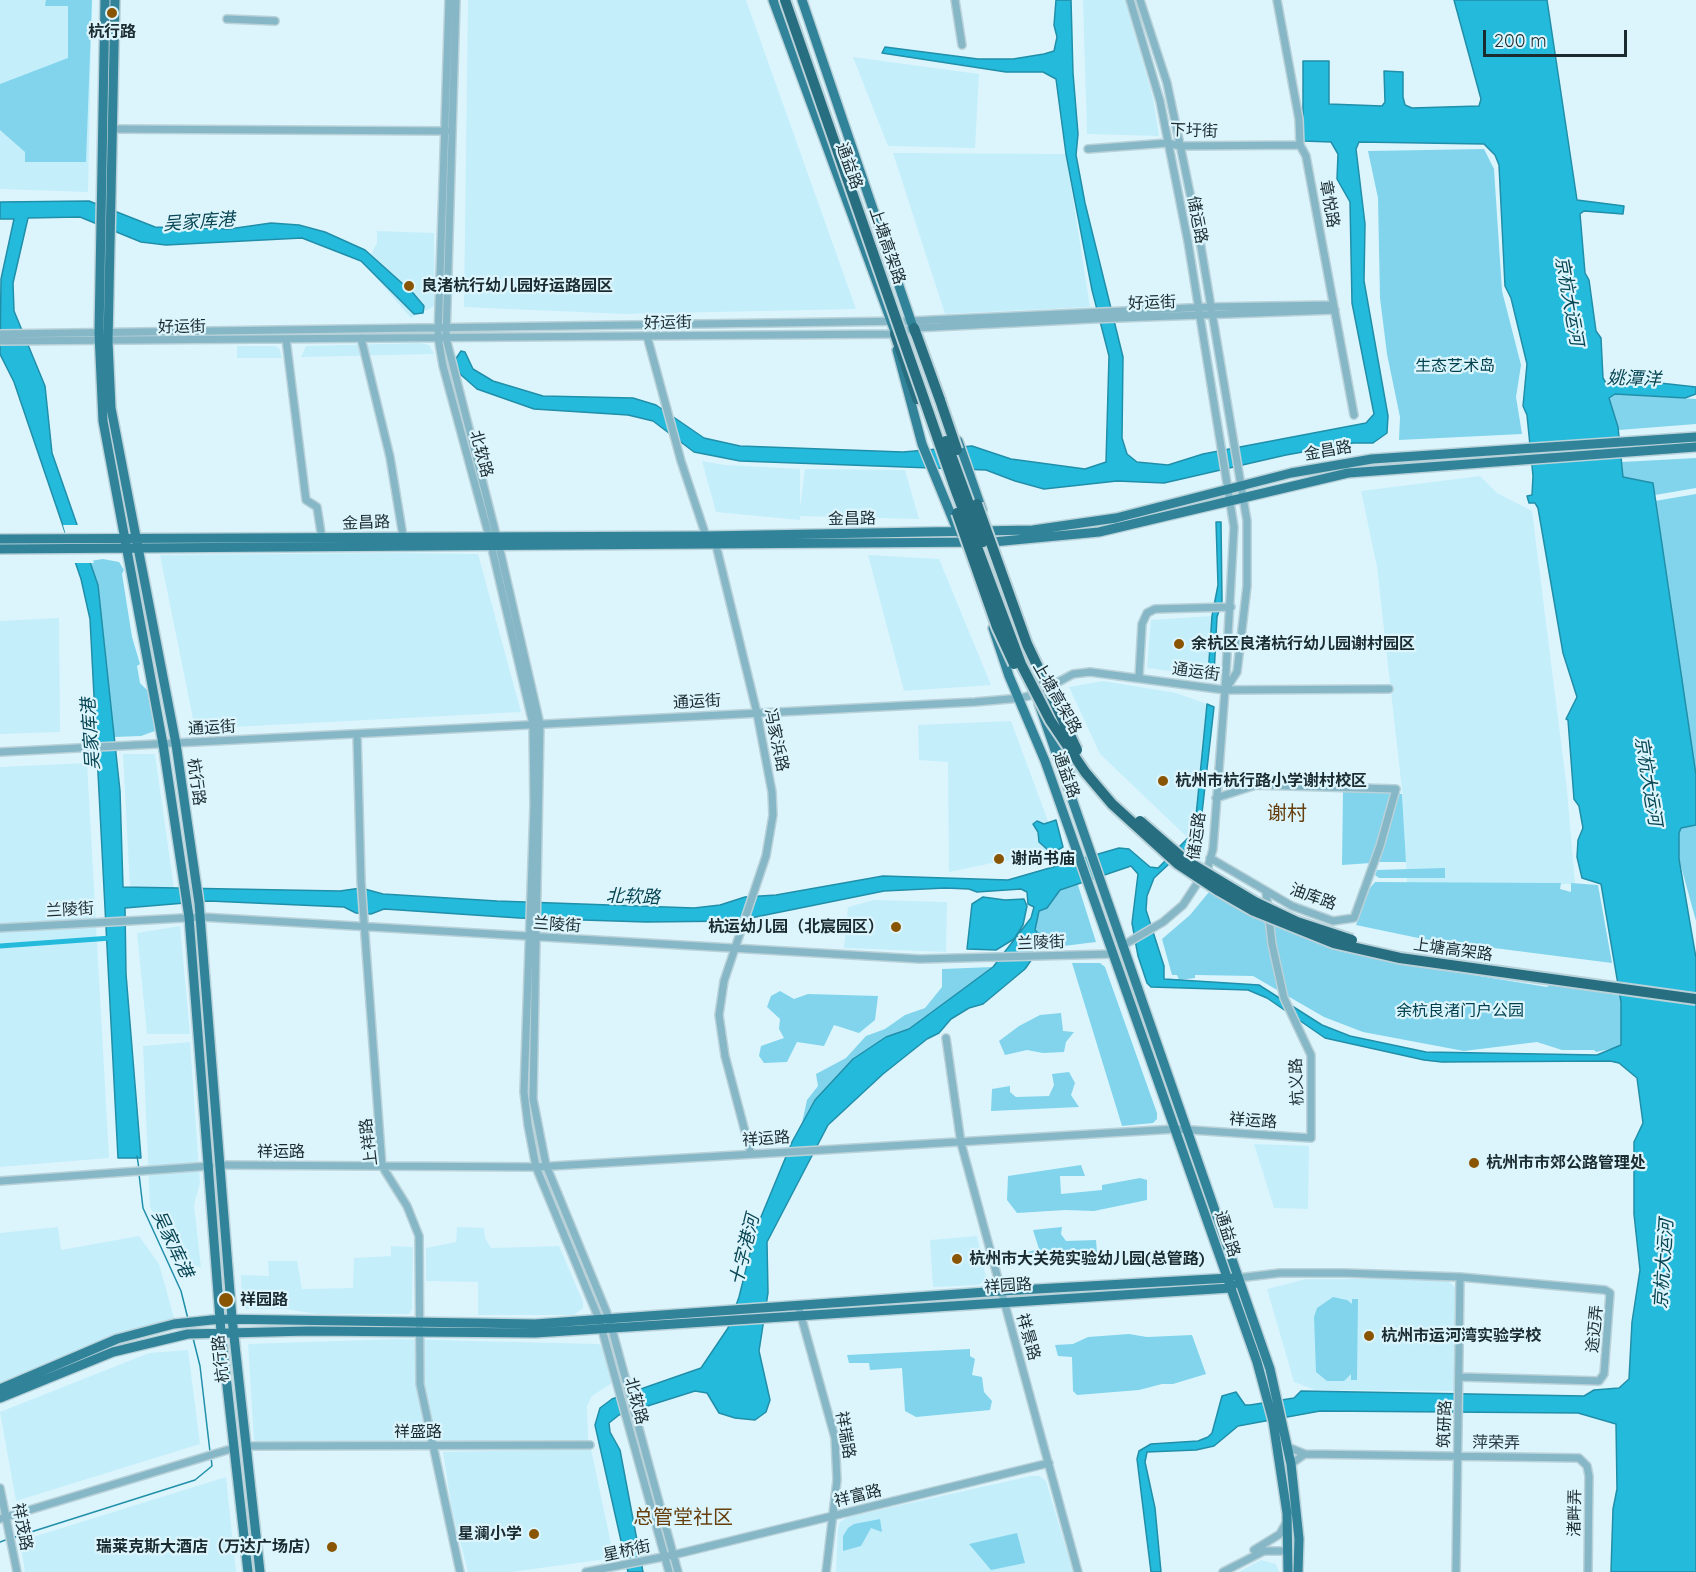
<!DOCTYPE html>
<meta charset="utf-8">
<style>
body{margin:0}
#map{position:relative;width:1696px;height:1572px;overflow:hidden;background:#dcf5fd;font-family:Quicksand,sans-serif}
canvas{display:block}
.scale{position:absolute;left:1483px;top:30px;width:144px;height:27px;box-sizing:border-box;border:3px solid #1b2c31;border-top:0;padding-left:8px;font-size:18px;line-height:21px;white-space:nowrap;color:#1b2c31;-webkit-text-stroke:4px #dcf5fd;paint-order:stroke}
</style>
<div id="map">
<canvas width="1696" height="1572"></canvas>
<div class="scale">200 m</div>
</div>
<script>
const ctx = document.querySelector('canvas').getContext('2d');
ctx.lineJoin = 'round';
function fill(path, color) {
  ctx.fillStyle = color;
  ctx.fill(path, 'evenodd');
}
function toPath(rows) {
  const path = new Path2D();
  for (const r of rows) {
    path.moveTo(r[0], r[1]);
    for (let i = 2; i < r.length; i += 2) path.lineTo(r[i], r[i + 1]);
  }
  return path;
}
function stroke(path, color, width, dash) {
  ctx.strokeStyle = color;
  ctx.lineWidth = width;
  ctx.lineCap = dash ? 'butt' : 'round';
  ctx.setLineDash(dash || []);
  ctx.stroke(path);
}
function label(font, color, halo, rows, align = 'center') {
  ctx.font = font + ' Quicksand,"Noto Sans SC",sans-serif';
  ctx.lineWidth = 4.5;
  ctx.setLineDash([]);
  ctx.textBaseline = 'middle';
  ctx.strokeStyle = halo;
  ctx.fillStyle = color;
  for (const [text, x, y, turn = 0] of rows) {
    ctx.save();
    ctx.translate(x, y);
    ctx.rotate((+turn || 0) * Math.PI / 180);
    ctx.textAlign = isNaN(turn) ? turn : align;
    if (halo) ctx.strokeText(text, 0, 0);
    ctx.fillText(text, 0, 0);
    ctx.restore();
  }
}
const built = toPath([
 [0,0,92,0,88,192,0,189],
 [468,0,746,0,856,309,624,314,464,307],
 [1083,0,1125,0,1153,98,1159,136,1087,134],
 [853,57,979,74,975,148,888,146],
 [893,153,1066,154,1090,307,945,314],
 [377,231,434,233,435,306,411,318,365,265,377,243],
 [420,343,429,345,434,354,301,357,306,346],
 [237,346,275,346,279,348,282,358,237,358],
 [702,461,725,465,800,469,800,507,805,469,905,470,919,519,800,516,800,520,716,512],
 [1480,476,1497,493,1532,511,1567,790,1575,884,1407,883,1402,790,1377,567,1361,491],
 [405,553,478,554,521,712,195,729,160,555],
 [868,555,939,559,991,685,904,691],
 [1212,616,1208,676,1147,668,1151,620],
 [59,618,60,732,0,734,0,621],
 [1103,681,1176,693,1207,704,1195,822,1188,838,1100,754,1069,687],
 [1011,721,1059,851,1037,858,1002,861,949,872,948,762,919,760,918,725],
 [123,754,155,754,174,889,130,888],
 [87,763,109,1158,0,1167,0,767],
 [874,900,947,902,946,952,844,948,848,907],
 [180,926,190,1034,147,1034,137,933],
 [190,1042,200,1183,194,1205,201,1267,183,1265,150,1207,143,1046],
 [1254,1144,1309,1146,1308,1209,1274,1208],
 [58,1227,61,1250,139,1236,159,1264,174,1318,129,1332,0,1383,0,1233],
 [457,1227,484,1228,485,1238,491,1248,559,1246,583,1302,583,1308,574,1315,478,1315,478,1282,426,1281,426,1248,456,1242],
 [977,1236,986,1277,983,1282,978,1285,933,1287,930,1240],
 [391,1246,413,1247,412,1309,409,1314,317,1314,286,1309,246,1309,242,1305,241,1275,269,1276,268,1261,297,1261,302,1289,353,1288,354,1258,391,1256],
 [1306,1279,1446,1279,1457,1289,1457,1391,1315,1390,1294,1382,1267,1289],
 [397,1339,598,1344,602,1346,612,1383,592,1396,587,1406,588,1440,260,1443,254,1440,248,1344],
 [188,1350,200,1444,16,1501,0,1412,149,1353],
 [591,1449,614,1558,511,1572,468,1572,452,1510,443,1452],
 [1031,1476,1039,1476,1046,1481,1073,1572,836,1572,838,1528,840,1522,848,1517],
 [226,1477,236,1572,25,1572,20,1541],
 [1261,1560,1276,1564,1279,1572,1239,1572]
]);
const green = toPath([
 [46,0,92,0,86,162,25,162,25,152,0,130,0,84,68,58,68,6,45,6],
 [1484,149,1494,169,1502,291,1521,365,1516,397,1522,434,1399,440,1400,417,1387,354,1380,298,1378,198,1368,151],
 [1614,394,1696,399,1696,424,1619,430,1609,398],
 [1696,458,1696,488,1655,495,1653,483,1623,477,1622,462],
 [1696,494,1696,775,1655,501],
 [103,559,119,562,124,570,122,574,132,637,140,664,137,666,140,683,147,690,155,731,141,736,114,737,98,585,90,561],
 [1343,791,1392,793,1371,863,1342,865],
 [1397,794,1402,794,1406,862,1379,862],
 [1688,825,1696,825,1696,921,1679,859,1679,833,1681,828],
 [1445,868,1445,878,1379,878,1375,875,1377,870],
 [1077,882,1096,942,1039,949,1040,943,1034,932,1038,910,1060,890],
 [1375,882,1561,883,1560,889,1571,892,1571,883,1598,885,1612,963,1423,939,1356,925,1370,888],
 [1209,892,1278,926,1330,945,1331,948,1339,951,1387,961,1547,987,1550,984,1624,996,1632,1044,1620,1053,1615,1048,1596,1052,1594,1050,1562,1050,1537,1042,1464,1051,1363,1032,1324,1017,1253,976,1195,975,1195,978,1179,980,1177,975,1172,975,1162,939,1190,915],
 [1072,963,1100,963,1105,967,1157,1113,1157,1119,1153,1123,1122,1126],
 [993,967,909,1029,886,1037,853,1059,823,1091,802,1123,807,1100,818,1086,816,1074,846,1058,866,1036,885,1029,905,1015,925,1008,942,987,942,969],
 [780,991,794,999,808,994,878,996,875,1020,859,1033,834,1025,824,1046,797,1042,787,1062,764,1063,759,1056,761,1046,784,1038,779,1029,780,1019,767,1007,771,996],
 [1061,1013,1063,1031,1074,1032,1066,1042,1064,1052,1043,1053,1027,1050,1005,1055,999,1041,1019,1026,1040,1015],
 [1069,1072,1075,1083,1071,1095,1079,1107,991,1111,992,1089,1010,1086,1010,1092,1016,1097,1049,1096,1054,1085,1052,1074],
 [1081,1165,1085,1176,1060,1176,1061,1194,1102,1190,1102,1185,1140,1178,1147,1180,1147,1200,1094,1211,1065,1210,1017,1213,1007,1200,1008,1176],
 [1062,1227,1061,1234,1066,1241,1096,1240,1097,1252,1064,1256,1057,1251,1020,1254,1039,1249,1033,1230],
 [1333,1297,1347,1300,1352,1304,1352,1299,1358,1299,1357,1380,1351,1380,1351,1374,1344,1381,1327,1381,1316,1372,1314,1317,1317,1308],
 [1129,1334,1147,1337,1192,1335,1206,1374,1173,1384,1162,1384,1139,1390,1077,1395,1073,1391,1072,1357,1058,1356,1055,1345,1073,1344,1088,1337],
 [970,1349,970,1356,975,1359,972,1375,982,1377,984,1392,992,1401,990,1410,916,1417,905,1411,902,1368,870,1370,869,1363,849,1363,847,1355],
 [880,1519,882,1532,871,1528,861,1546,843,1551,843,1536,848,1528,854,1524],
 [1017,1533,1025,1563,991,1570,969,1544]
]);
const water = toPath([
 [1056,0,1071,0,1073,73,1078,134,1076,155,1085,203,1123,357,1122,438,1127,454,1137,462,1168,465,1203,454,1366,423,1374,414,1352,303,1350,202,1337,179,1338,154,1331,142,1303,141,1303,61,1329,61,1329,104,1382,106,1385,102,1384,71,1403,72,1403,97,1405,105,1412,108,1479,106,1481,99,1454,0,1547,0,1577,200,1624,206,1623,214,1584,211,1580,214,1585,273,1589,280,1596,331,1601,338,1603,378,1606,383,1642,381,1696,387,1696,394,1685,398,1615,394,1609,398,1618,427,1623,477,1653,483,1696,775,1696,825,1681,828,1679,833,1679,859,1696,958,1696,1572,1611,1572,1613,1509,1617,1489,1616,1424,1578,1413,1320,1411,1238,1426,1214,1446,1196,1450,1147,1452,1145,1462,1155,1508,1161,1572,1151,1572,1137,1459,1139,1451,1151,1444,1198,1441,1208,1437,1212,1433,1222,1396,1236,1392,1245,1405,1250,1405,1294,1398,1301,1391,1584,1396,1594,1390,1619,1388,1629,1379,1632,1322,1640,1270,1634,1214,1634,1142,1643,1123,1637,1078,1619,1063,1610,1061,1442,1062,1424,1060,1325,1038,1267,998,1248,990,1151,987,1147,983,1138,956,1132,923,1138,874,1131,866,1060,890,1047,908,1039,911,1035,930,1042,937,1039,949,1025,969,983,1004,969,1008,951,1019,939,1033,927,1039,883,1074,828,1125,767,1242,768,1293,759,1351,770,1400,766,1412,755,1420,735,1418,719,1413,707,1393,695,1391,619,1415,609,1423,610,1432,620,1450,643,1572,628,1572,595,1425,600,1408,612,1399,701,1368,728,1328,739,1297,756,1229,792,1142,815,1100,853,1059,886,1037,909,1029,993,967,1031,918,1034,907,1028,904,1027,892,1021,889,977,892,969,889,945,888,884,891,736,921,646,922,519,918,384,909,371,914,356,913,344,907,209,901,125,908,126,974,141,1158,118,1158,90,619,81,579,14,382,0,354,1,279,14,219,0,219,0,202,89,201,155,227,229,229,271,223,299,225,325,232,365,250,413,293,424,306,423,313,414,314,361,261,302,238,166,245,141,242,80,217,28,218,13,283,14,311,45,386,52,453,98,585,120,791,123,887,340,891,361,888,383,894,497,901,694,908,720,905,745,897,776,895,883,876,1008,880,1119,848,1129,849,1150,867,1158,868,1188,838,1195,826,1207,704,1214,707,1201,822,1185,849,1154,878,1147,896,1146,910,1164,966,1164,979,1259,985,1322,1025,1350,1036,1426,1052,1597,1055,1621,1045,1621,1002,1601,884,1582,878,1577,857,1578,840,1583,828,1579,806,1574,799,1568,720,1566,719,1577,697,1563,653,1538,508,1535,503,1529,503,1527,496,1532,495,1533,476,1527,415,1523,406,1527,364,1511,298,1505,286,1499,165,1495,155,1484,144,1359,142,1356,149,1365,224,1364,281,1388,416,1387,433,1373,443,1353,443,1286,455,1164,483,1117,481,1044,489,1015,481,986,470,740,461,694,452,653,421,628,415,534,409,477,389,460,374,455,360,461,351,465,352,473,369,493,381,543,396,633,398,656,405,704,438,740,446,903,452,972,446,1011,459,1085,469,1106,462,1109,356,1092,290,1066,154,1056,79,1043,72,1006,72,882,53,885,47,978,59,1013,59,1044,54,1054,51,1057,37,1054,25,1056,0],
 [1216,522,1221,522,1222,601,1217,617,1214,674,1208,676,1212,616,1218,585,1216,522],
 [1056,820,1063,847,1056,851,1048,850,1039,842,1038,832,1033,824,1037,821,1044,824,1056,820],
 [983,897,1005,900,1024,899,1027,906,1023,925,1014,939,996,950,967,949,972,904,983,897]
]);
const pier = toPath([
 [63,525,80,525,94,563,74,563]
]);
const stream = toPath([
 [137,1156,139,1169],
 [139,1174,143,1208,181,1291,188,1319],
 [193,1338,200,1366,210,1452],
 [12,1538,195,1480,212,1466,211,1457],
 [0,1542,8,1539]
]);
const canal = toPath([
 [0,946,111,938]
]);
const minor = toPath([
 [449,0,438,337,443,366,489,536,533,724,534,806,524,1092,528,1125,536,1167,599,1319,669,1572],
 [456,0,446,338,499,546,540,724,533,1099,546,1165,609,1318,678,1572],
 [955,0,962,45],
 [1140,0,1167,83,1183,159,1201,247,1247,521,1247,586,1237,672,1225,690],
 [1277,0,1299,119,1300,145,1306,156,1354,415],
 [227,19,275,21],
 [113,129,446,131],
 [1088,149,1168,143,1180,146,1300,145],
 [0,334,911,321,1210,307,1333,305],
 [647,336,681,461,706,536,716,545,757,713,772,792,773,815,766,856,724,981,719,1015,725,1056,751,1154],
 [361,338,390,457,403,536],
 [286,339,306,500,317,507,322,539],
 [0,341,895,334,914,328,1092,319,1335,310],
 [1139,677,1142,624,1147,613,1155,609,1231,607],
 [357,734,361,881,382,1166,407,1206,419,1236,420,1384,460,1572],
 [0,752,975,702,1021,698,1036,694,1073,674,1090,672,1225,690,1389,689],
 [1210,858,1292,906,1333,921,1354,918,1380,846,1396,789,1256,785,1216,798],
 [0,928,201,917,920,959,1113,954],
 [1122,946,1163,922,1183,905,1208,867,1213,849,1225,690,1234,527,1188,242,1160,101,1130,0],
 [946,1038,961,1143,1078,1572],
 [222,1165,536,1167,1176,1129,1311,1138,1311,1055,1284,998,1272,944,1266,892],
 [0,1181,210,1166],
 [1238,1278,1280,1273,1344,1273,1460,1277,1605,1290,1610,1293,1604,1374,1599,1381,1460,1377],
 [798,1305,835,1438,837,1480,826,1572],
 [246,1446,590,1445],
 [1288,1447,1305,1454,1579,1458,1587,1466,1589,1476,1588,1572],
 [1291,1464,1305,1454],
 [0,1488,17,1572],
 [0,1519,234,1448],
 [1254,1550,1280,1534,1286,1523],
 [586,1572,673,1555,1049,1463],
 [1223,1572,1264,1551,1288,1551],
 [1456,1572,1460,1277]
]);
const major = toPath([
 [105,0,99,333,103,421,163,744,189,917,221,1332,248,1572],
 [115,0,108,342,111,408,176,744,199,903,232,1318,260,1572],
 [773,0,898,340],
 [802,0,915,333],
 [897,350,922,444,958,532],
 [958,441,982,510],
 [0,539,706,536,1033,530,1116,518,1291,473,1372,459,1696,437],
 [0,549,993,542,1099,532,1348,473,1696,447],
 [993,628,1009,676,1045,761,1257,1362,1273,1421,1287,1513,1288,1572],
 [1020,638,1031,677],
 [1044,688,1054,721],
 [1039,704,1270,1369,1291,1464,1299,1539,1298,1572],
 [1057,734,1070,774,1072,793],
 [0,1389,117,1339,174,1324,221,1319,535,1324,1001,1291,1230,1278],
 [0,1398,113,1352,188,1334,309,1331,535,1333,1230,1288,1233,1285]
]);
const highway = toPath([
 [914,328,940,400],
 [895,334,917,399]
]);
const highwayBridge = toPath([
 [785,0,956,491,1021,664,1050,720,1085,772,1112,804,1178,864,1219,891,1252,910,1334,943,1400,958,1696,999],
 [940,400,957,450],
 [946,441,983,542],
 [977,504,1027,644,1077,750],
 [957,513,997,627,1014,664],
 [1140,821,1185,860,1255,902,1297,922,1352,940]
]);
const markers = [
 [112,13,6,"#8a5503"],
 [409,286,6,"#8a5503"],
 [1179,644,6,"#8a5503"],
 [1163,781,6,"#8a5503"],
 [999,859,6,"#8a5503"],
 [896,927,6,"#8a5503"],
 [1474,1163,6,"#8a5503"],
 [957,1259,6,"#8a5503"],
 [226,1300,8,"#8a5503"],
 [1369,1336,6,"#8a5503"],
 [534,1534,6,"#8a5503"],
 [332,1547,6,"#8a5503"]
];
const poiNames = [
 ["杭行路",112,32,"center"],
 ["良渚杭行幼儿园好运路园区",421,286],
 ["余杭区良渚杭行幼儿园谢村园区",1191,644],
 ["杭州市杭行路小学谢村校区",1175,781],
 ["谢尚书庙",1011,859],
 ["杭运幼儿园（北宸园区）",884,927,"right"],
 ["杭州市市郊公路管理处",1486,1163],
 ["杭州市大关苑实验幼儿园(总管路)",969,1259],
 ["祥园路",240,1300],
 ["杭州市运河湾实验学校",1381,1336],
 ["星澜小学",522,1534,"right"],
 ["瑞莱克斯大酒店（万达广场店）",320,1547,"right"]
];
const streetNames = [
 ["下圩街",1194,131,2],
 ["通益路",849,166,70],
 ["章悦路",1329,204,80],
 ["储运路",1197,220,79],
 ["上塘高架路",887,246,71],
 ["好运街",1152,303,-2],
 ["好运街",668,323,-1],
 ["好运街",182,327,-1],
 ["金昌路",1328,451,-10],
 ["北软路",481,454,75],
 ["金昌路",852,519,-1],
 ["金昌路",366,523,-2],
 ["通运街",1196,672,8],
 ["上塘高架路",1057,698,60],
 ["通运街",697,702,-3],
 ["通运街",212,728,-3],
 ["冯家浜路",776,740,78],
 ["通益路",1066,775,70],
 ["杭行路",196,782,82],
 ["储运路",1197,836,-82],
 ["油库路",1313,897,20],
 ["兰陵街",70,910,-3],
 ["兰陵街",557,925,4],
 ["兰陵街",1041,943,-2],
 ["上塘高架路",1453,950,8],
 ["杭义路",1297,1082,-92],
 ["祥运路",1253,1121,4],
 ["祥运路",766,1139,-4],
 ["上祥路",369,1142,-97],
 ["祥运路",281,1152],
 ["通益路",1227,1234,72],
 ["祥园路",1008,1286,-4],
 ["途迈弄",1595,1329,-84],
 ["祥景路",1028,1337,74],
 ["杭行路",221,1359,-96],
 ["北软路",636,1401,75],
 ["筑研路",1445,1424,-88],
 ["祥盛路",418,1432],
 ["祥瑞路",845,1435,80],
 ["萍荣弄",1496,1443,1],
 ["祥富路",858,1496,-14],
 ["渚畔弄",1575,1513,-89],
 ["祥茂路",22,1527,79],
 ["星桥街",627,1551,-12]
];
const parkNames = [
 ["生态艺术岛",1455,366],
 ["余杭良渚门户公园",1460,1011]
];
const waterNames = [
 ["吴家库港",199,222,-4],
 ["京杭大运河",1569,301,80],
 ["姚潭洋",1634,379,2],
 ["吴家库港",91,734,-94],
 ["京杭大运河",1648,781,81],
 ["北软路",633,897,2],
 ["吴家库港",172,1244,65],
 ["十字港河",745,1250,-76],
 ["京杭大运河",1664,1264,-86]
];
const quarterNames = [
 ["谢村",1287,814],
 ["总管堂社区",683,1518]
];
fill(built, '#c5eefb');
fill(green, '#81d4ec');
fill(water, '#24badc');
stroke(water, '#218fa9', 1.5);
fill(pier, '#dcf5fd');
stroke(stream, '#218fa9', 1.5);
stroke(canal, '#24badc', 5);
stroke(minor, '#b9d1d8', 10);
stroke(major, '#b9d1d8', 12);
stroke(highway, '#b9d1d8', 14);
stroke(minor, '#86b7c6', 7);
stroke(major, '#308399', 9);
stroke(highway, '#266e80', 10);
stroke(highwayBridge, '#b9d1d8', 14, []);
stroke(highwayBridge, '#266e80', 10);
for (const [x, y, r, color] of markers) {
  const dot = new Path2D();
  dot.arc(x, y, r, 0, 2 * Math.PI);
  ctx.fillStyle = color;
  ctx.fill(dot);
  stroke(dot, '#dcf5fd', 2);
}
label('bold 16px', '#1b2c31', '#dcf5fd', poiNames, 'left');
label('16px', '#1b2c31', '#dcf5fd', streetNames);
label('16px', '#00404e', '#dcf5fd', parkNames);
label('italic 18px', '#074553', '#dcf5fd', waterNames);
label('20px', '#653f0e', '#dcf5fd', quarterNames);
</script>
